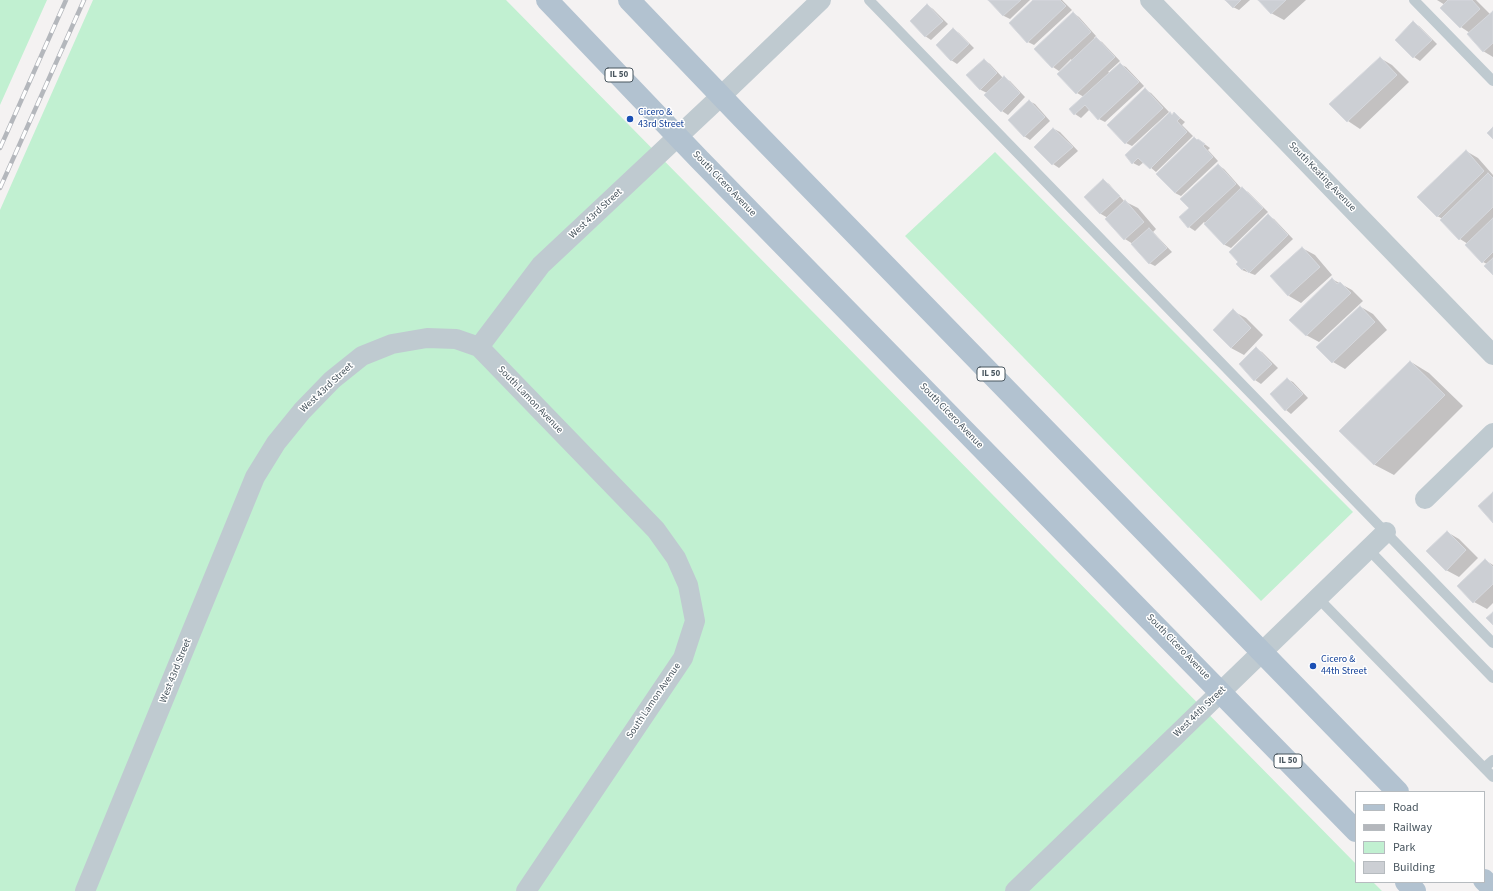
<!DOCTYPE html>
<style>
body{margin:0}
#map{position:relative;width:1493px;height:891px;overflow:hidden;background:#f4f2f2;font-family:"Source Sans 3",sans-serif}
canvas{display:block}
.legend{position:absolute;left:1355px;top:791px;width:130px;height:92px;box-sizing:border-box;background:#fff;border:1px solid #b6bbbf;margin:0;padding:5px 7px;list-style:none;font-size:12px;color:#49565f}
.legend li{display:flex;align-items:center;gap:8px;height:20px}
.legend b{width:20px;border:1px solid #b6bbbf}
</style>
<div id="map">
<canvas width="1493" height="891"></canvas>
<ul class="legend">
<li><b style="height:5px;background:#b2c2d0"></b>Road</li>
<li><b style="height:5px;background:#b4b7bc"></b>Railway</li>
<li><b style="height:11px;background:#c1f0d1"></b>Park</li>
<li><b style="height:11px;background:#cccfd4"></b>Building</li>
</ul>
</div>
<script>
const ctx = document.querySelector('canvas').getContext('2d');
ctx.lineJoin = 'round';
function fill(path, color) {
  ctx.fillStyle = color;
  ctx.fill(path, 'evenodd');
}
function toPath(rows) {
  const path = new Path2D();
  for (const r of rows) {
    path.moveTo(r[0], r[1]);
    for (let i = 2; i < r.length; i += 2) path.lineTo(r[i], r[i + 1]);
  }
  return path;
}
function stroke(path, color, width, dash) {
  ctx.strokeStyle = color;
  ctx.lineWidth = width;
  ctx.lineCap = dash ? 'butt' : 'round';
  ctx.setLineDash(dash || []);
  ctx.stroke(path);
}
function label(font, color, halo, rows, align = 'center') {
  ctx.font = font + ' "Source Sans 3",sans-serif';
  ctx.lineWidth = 3;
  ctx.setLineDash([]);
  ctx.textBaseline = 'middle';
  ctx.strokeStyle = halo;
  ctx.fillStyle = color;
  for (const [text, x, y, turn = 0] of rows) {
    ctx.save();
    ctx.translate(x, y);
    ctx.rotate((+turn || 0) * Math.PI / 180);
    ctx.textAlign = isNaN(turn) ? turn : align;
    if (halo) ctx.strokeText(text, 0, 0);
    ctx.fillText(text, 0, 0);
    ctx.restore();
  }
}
const green = toPath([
 [0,0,47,0,0,105],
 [93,0,506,0,1356,864,1356,882,1373,882,1382,891,0,891,0,210],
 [995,152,1353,512,1261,601,905,236]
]);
const shadow = toPath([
 [990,0,1030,0,1010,19,1004,16],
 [1035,0,1062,0,1072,10,1034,45,1028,42],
 [1227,0,1250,0,1239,10,1233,7],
 [1260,0,1306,0,1284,20,1271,13],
 [1437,0,1476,0,1490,14,1493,12,1493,57,1483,51,1470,33,1461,27,1442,8,1445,5],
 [927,5,933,9,948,24,931,40,925,36],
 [1073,13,1079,17,1096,36,1094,38,1102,42,1120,61,1108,72,1110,73,1120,64,1126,67,1144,86,1105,122,1099,119,1090,109,1081,118,1075,114,1084,97,1077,93,1072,61,1071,59,1059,71,1053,67,1035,49],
 [1413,23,1419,26,1437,44,1420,61,1414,57],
 [953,29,959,33,974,48,957,64,951,60],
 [1380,58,1392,65,1409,82,1360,129,1348,121],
 [984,60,990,64,1003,78,1010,81,1025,97,1008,115,1002,111,987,93,981,90,967,75],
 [1145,90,1151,93,1169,112,1132,146,1126,143],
 [1029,101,1035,104,1050,121,1030,140,1024,136],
 [1174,113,1185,122,1182,125,1193,136,1156,172,1144,162,1139,166,1133,163,1170,114,1172,115],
 [1054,129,1060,132,1078,151,1059,168,1053,164,1035,147],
 [1199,140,1210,148,1208,150,1218,161,1181,196,1175,193],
 [1466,151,1478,158,1493,175,1493,273,1487,264,1483,262,1468,244,1460,239,1443,219,1437,216],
 [1218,165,1224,169,1241,188,1248,192,1268,212,1231,248,1225,245,1204,222,1195,231,1189,227,1180,218,1190,208],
 [1103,180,1109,184,1124,201,1138,208,1156,229,1153,232,1172,252,1155,266,1149,263,1133,244,1125,239,1108,218,1101,214,1086,197],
 [1268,216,1274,219,1293,239,1255,275,1242,270],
 [1302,248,1315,255,1332,275,1301,303,1289,296],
 [1332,279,1352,290,1363,301,1319,342,1306,335],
 [1361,307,1373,314,1387,330,1345,369,1333,362],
 [1233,311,1246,318,1263,335,1244,355,1231,348],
 [1256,349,1262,352,1278,368,1261,384,1255,380],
 [1411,362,1429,373,1463,406,1394,475,1375,465,1341,431],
 [1287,379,1293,382,1308,398,1291,414,1286,410],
 [1447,532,1459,539,1478,558,1459,577,1446,570],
 [1485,560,1493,565,1493,603,1487,609,1474,602]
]);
const building = toPath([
 [988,0,1021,0,1003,16,988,0],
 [1033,0,1060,0,1066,6,1027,43,1009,23,1033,0],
 [1225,0,1241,0,1233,8,1225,0],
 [1258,0,1286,0,1271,14,1258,0],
 [1448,0,1472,0,1480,9,1460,28,1440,8,1448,0],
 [927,4,943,21,925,37,910,21,927,4],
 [1493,11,1493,43,1483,52,1467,34,1493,11],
 [1073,12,1091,32,1052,68,1034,49,1073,12],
 [1413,21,1432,40,1413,58,1395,40,1413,21],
 [953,28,969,44,951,61,936,45,953,28],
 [1096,37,1115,57,1076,94,1057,74,1096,37],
 [1380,57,1397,75,1347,122,1329,104,1380,57],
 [984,59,997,73,980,90,966,75,984,59],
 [1120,63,1139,82,1098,120,1085,105,1074,115,1069,109,1120,63],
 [1004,76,1020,93,1001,112,984,95,1004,76],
 [1145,88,1163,108,1125,144,1107,125,1145,88],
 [1029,100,1045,117,1024,137,1008,120,1029,100],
 [1170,112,1172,115,1174,112,1180,118,1177,121,1187,132,1150,169,1138,158,1132,164,1125,155,1170,112],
 [1493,127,1493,139,1487,133,1493,127],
 [1053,128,1073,147,1052,165,1034,147,1053,128],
 [1194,137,1197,140,1198,139,1205,144,1203,146,1213,157,1175,193,1156,174,1194,137],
 [1466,150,1484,171,1437,217,1417,197,1466,150],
 [1218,164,1236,184,1188,228,1179,217,1189,208,1180,199,1218,164],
 [1488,173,1493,178,1493,207,1459,240,1440,220,1488,173],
 [1103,179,1120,196,1100,214,1084,197,1103,179],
 [1242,187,1263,208,1224,245,1204,224,1242,187],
 [1125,200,1144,222,1124,240,1105,219,1125,200],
 [1268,214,1288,235,1249,273,1244,268,1242,270,1236,264,1238,262,1229,252,1268,214],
 [1493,218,1493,252,1482,263,1465,245,1493,218],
 [1149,228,1167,248,1149,264,1131,244,1149,228],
 [1302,247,1320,267,1288,296,1270,276,1302,247],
 [1493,258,1493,275,1484,266,1493,258],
 [1332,278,1337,284,1340,282,1351,293,1306,336,1289,320,1332,278],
 [1360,306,1375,322,1332,363,1316,347,1360,306],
 [1233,309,1251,328,1231,348,1213,330,1233,309],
 [1256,347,1272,364,1254,381,1239,364,1256,347],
 [1410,361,1445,395,1374,465,1339,431,1410,361],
 [1287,378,1303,394,1285,411,1270,394,1287,378],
 [1493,492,1493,523,1478,506,1493,492],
 [1447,531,1466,550,1446,571,1426,551,1447,531],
 [1485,559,1493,567,1493,584,1473,603,1457,586,1485,559],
 [1493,612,1493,625,1486,618,1493,612]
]);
const service = toPath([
 [869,0,1493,643],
 [1414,0,1493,81],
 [1368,549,1493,678],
 [1318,598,1493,777],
 [1484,768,1493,760]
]);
const minor = toPath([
 [1150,0,1493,355],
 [479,347,541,265,720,97,821,0],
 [1425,499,1493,433],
 [85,891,255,477,276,443,302,411,332,380,362,356,392,344,427,338,456,339,479,347,656,530,676,558,688,585,695,621,683,658,526,891],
 [1015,891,1386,532]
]);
const primary = toPath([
 [547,0,700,160,1356,831],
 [629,0,743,119,1398,792],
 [1484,880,1493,889],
 [1406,882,1415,891]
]);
const rail = toPath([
 [0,148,66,0],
 [0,188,84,0]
]);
const markers = [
 [630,119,4,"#1a4fb4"],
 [1313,666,4,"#1a4fb4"]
];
const shields = [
 [619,75,28],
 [991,374,28],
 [1288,761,28]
];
const shieldNames = [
 ["IL 50",619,75],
 ["IL 50",991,374],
 ["IL 50",1288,761]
];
const transitNames = [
 ["Cicero &",638,113],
 ["43rd Street",638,125],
 ["Cicero &",1321,660],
 ["44th Street",1321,672]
];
const streetNames = [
 ["South Keating Avenue",1322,177,46],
 ["South Cicero Avenue",724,184,46],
 ["West 43rd Street",596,214,-43],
 ["West 43rd Street",327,388,-43],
 ["South Lamon Avenue",530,400,46],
 ["South Cicero Avenue",951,416,46],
 ["South Cicero Avenue",1178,647,46],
 ["West 43rd Street",176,671,-68],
 ["South Lamon Avenue",654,701,-56],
 ["West 44th Street",1200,712,-44]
];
fill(green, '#c1f0d1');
fill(shadow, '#0003');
fill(building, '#cccfd4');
stroke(building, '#d6d8dd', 1);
stroke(service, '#bfcad0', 10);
stroke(minor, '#bfcad0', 20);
stroke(primary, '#b2c2d0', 22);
stroke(rail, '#b4b7bc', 4.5);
stroke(rail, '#fff', 3, [9]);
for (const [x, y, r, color] of markers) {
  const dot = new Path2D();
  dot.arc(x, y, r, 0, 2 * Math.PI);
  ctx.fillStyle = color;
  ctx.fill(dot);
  stroke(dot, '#fff', 1.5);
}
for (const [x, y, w] of shields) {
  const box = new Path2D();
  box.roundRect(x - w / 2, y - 7, w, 14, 3);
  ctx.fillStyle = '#fff';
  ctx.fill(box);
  stroke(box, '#49565f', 1);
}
label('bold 9px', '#49565f', null, shieldNames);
label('10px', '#164399', '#fff', transitNames, 'left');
label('10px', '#49565f', '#fff', streetNames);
</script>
